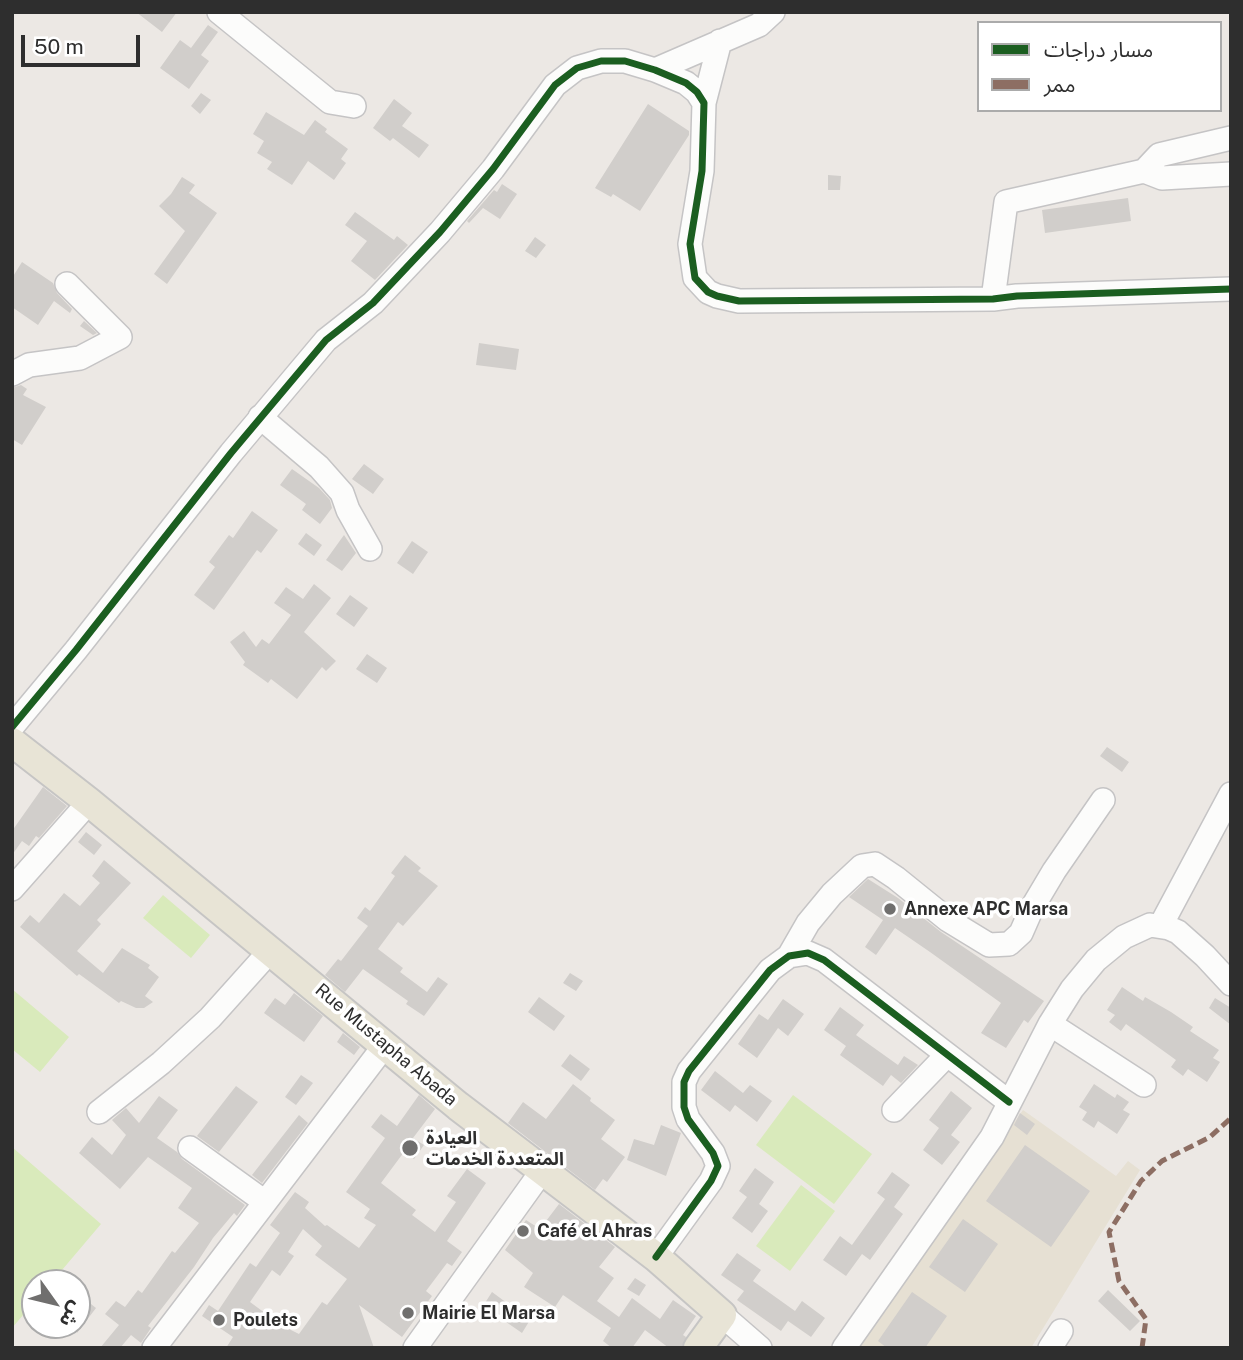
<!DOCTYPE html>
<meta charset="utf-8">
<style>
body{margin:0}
#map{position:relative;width:1243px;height:1360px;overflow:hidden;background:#ece8e4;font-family:"Public Sans","Noto Sans Arabic",sans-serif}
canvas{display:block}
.frame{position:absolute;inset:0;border:14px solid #2e2e2e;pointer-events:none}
.legend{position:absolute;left:977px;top:21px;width:245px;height:91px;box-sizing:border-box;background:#fff;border:2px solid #ababab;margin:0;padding:9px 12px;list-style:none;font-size:21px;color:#2e2e2e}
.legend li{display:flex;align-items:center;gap:14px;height:35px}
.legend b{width:35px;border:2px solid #ababab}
.north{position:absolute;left:21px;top:1269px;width:70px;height:70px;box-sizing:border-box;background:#fff;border:2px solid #ababab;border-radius:50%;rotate:124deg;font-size:19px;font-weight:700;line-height:28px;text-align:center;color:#2e2e2e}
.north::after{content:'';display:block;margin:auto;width:24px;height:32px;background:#706f6e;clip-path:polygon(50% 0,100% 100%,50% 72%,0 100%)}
.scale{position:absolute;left:21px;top:35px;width:119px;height:32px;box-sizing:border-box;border:4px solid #2e2e2e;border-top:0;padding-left:9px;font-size:21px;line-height:24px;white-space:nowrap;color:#2e2e2e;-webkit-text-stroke:5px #fff;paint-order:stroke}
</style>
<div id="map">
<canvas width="1243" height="1360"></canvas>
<div class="frame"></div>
<ul class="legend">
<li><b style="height:9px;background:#1b5e20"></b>مسار دراجات</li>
<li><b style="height:9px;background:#8d6e63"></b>ممر</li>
</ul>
<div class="north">ش</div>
<div class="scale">50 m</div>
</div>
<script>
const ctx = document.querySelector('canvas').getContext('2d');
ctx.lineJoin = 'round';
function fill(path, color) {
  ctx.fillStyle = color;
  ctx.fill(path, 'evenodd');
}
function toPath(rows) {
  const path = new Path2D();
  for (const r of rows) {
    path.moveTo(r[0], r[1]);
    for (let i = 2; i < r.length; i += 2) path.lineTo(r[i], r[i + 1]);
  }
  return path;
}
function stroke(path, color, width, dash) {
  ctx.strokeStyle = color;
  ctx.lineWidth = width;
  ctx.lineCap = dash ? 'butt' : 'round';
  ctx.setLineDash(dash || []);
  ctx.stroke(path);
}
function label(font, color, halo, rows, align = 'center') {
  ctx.font = font + ' "Public Sans","Noto Sans Arabic",sans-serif';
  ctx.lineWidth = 7;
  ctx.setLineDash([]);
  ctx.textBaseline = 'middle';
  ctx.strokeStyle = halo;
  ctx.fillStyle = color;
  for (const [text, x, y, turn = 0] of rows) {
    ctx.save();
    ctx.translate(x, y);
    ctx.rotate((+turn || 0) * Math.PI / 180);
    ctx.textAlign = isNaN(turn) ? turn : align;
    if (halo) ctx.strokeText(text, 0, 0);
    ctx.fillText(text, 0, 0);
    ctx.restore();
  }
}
const education = toPath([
 [1023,1110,1116,1176,1128,1161,1140,1170,1031,1348,854,1348]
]);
const pitch = toPath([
 [163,895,210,935,191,958,143,918],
 [12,989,69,1037,40,1072,12,1049],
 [793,1095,872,1154,834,1204,756,1145],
 [12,1147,101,1224,51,1283,35,1283,35,1301,12,1328],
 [801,1185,835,1211,790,1271,756,1246]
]);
const building = toPath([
 [136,12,177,12,162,32],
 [208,25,218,32,201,55,209,61,189,89,160,68,180,40,191,48],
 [201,93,211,100,200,114,191,106],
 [394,99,412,113,402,126,429,145,419,158,393,138,390,141,373,128],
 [648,104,689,131,689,135,640,211,613,194,611,197,595,188],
 [266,112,304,135,315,120,327,129,325,132,348,149,341,159,346,163,334,180,308,161,292,185,267,169,272,162,257,153,264,141,253,134],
 [828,175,841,176,840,190,828,190],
 [182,177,195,185,189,193,217,213,167,284,154,274,185,231,159,206,171,194],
 [502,184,517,194,500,219,483,208,469,223,467,221,494,190,497,192],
 [1128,198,1131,221,1045,233,1042,210],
 [355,212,394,240,397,236,408,245,375,280,351,261,367,241,345,225],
 [535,237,546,245,536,258,525,251],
 [22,262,53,283,57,293,72,309,70,313,54,301,38,325,12,307,12,278],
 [84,321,97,333,93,335,80,326],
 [479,343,519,349,516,370,476,365],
 [21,385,27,389,23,395,46,407,22,445,12,439,12,388],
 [364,464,384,479,373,494,352,479],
 [292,469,319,488,330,500,332,508,320,524,302,510,306,504,280,485],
 [252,511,278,530,261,553,257,550,214,610,194,595,215,567,209,562,229,535,233,538],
 [306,533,322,545,314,556,298,544],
 [344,535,356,553,342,571,326,560],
 [412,541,428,552,413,574,397,563],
 [314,584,331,598,304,632,336,661,326,671,322,667,297,699,271,679,268,683,243,665,245,662,230,642,244,631,256,647,262,639,269,644,291,615,274,603,286,587,303,599],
 [350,595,368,608,354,627,336,614],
 [367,654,387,668,377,683,356,669],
 [1107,747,1129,762,1122,772,1100,756],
 [43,787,67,806,39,838,36,836,29,846,22,841,12,855,12,831],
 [86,832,102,845,94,855,78,842],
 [405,855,421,868,418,871,438,886,403,926,398,922,378,949,403,968,400,972,427,992,438,977,448,984,424,1016,406,1004,408,1001,363,969,345,992,325,975,338,959,341,961,368,926,357,918,365,907,370,911,395,876,391,873],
 [104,860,131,883,97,920,101,924,77,951,103,973,122,948,150,965,148,968,159,977,145,996,153,1002,144,1008,136,1008,121,1001,119,1003,79,974,77,976,20,927,30,915,39,923,64,893,80,906,100,883,92,876],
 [868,879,898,898,941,932,1044,1001,1028,1023,1024,1020,1006,1048,981,1033,1001,1003,930,952,895,928,876,955,865,947,883,920,849,897],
 [570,973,583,981,576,991,563,983],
 [1122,987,1143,1001,1145,997,1171,1012,1193,1027,1190,1031,1219,1050,1213,1058,1220,1062,1207,1082,1188,1069,1183,1076,1171,1067,1176,1060,1126,1024,1121,1031,1109,1022,1115,1015,1107,1010],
 [294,993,323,1016,304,1042,264,1013,275,998,285,1005],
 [539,997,565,1016,554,1031,528,1012],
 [1215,998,1231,1008,1231,1025,1209,1008],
 [783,999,804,1014,788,1036,778,1028,757,1058,738,1044,759,1014,768,1020],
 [840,1007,864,1025,856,1035,898,1065,904,1056,918,1065,901,1083,891,1075,883,1086,840,1055,846,1046,824,1030],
 [343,1033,360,1047,354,1055,337,1042],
 [570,1054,590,1069,581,1081,561,1066],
 [715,1071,743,1093,750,1085,772,1101,757,1122,735,1105,730,1112,701,1090],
 [301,1075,313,1083,296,1105,285,1097],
 [573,1084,591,1098,590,1101,615,1120,601,1139,625,1157,607,1182,603,1179,595,1190,508,1123,523,1102,546,1119],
 [1094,1084,1115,1098,1117,1094,1129,1102,1123,1110,1130,1114,1117,1134,1098,1121,1094,1128,1082,1120,1087,1112,1079,1107],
 [236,1086,258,1102,219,1152,197,1136],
 [951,1091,972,1108,951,1135,960,1142,942,1165,923,1150,939,1128,929,1120],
 [419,1095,435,1109,413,1138,424,1145,414,1159,404,1152,381,1183,416,1210,412,1215,435,1232,456,1202,447,1196,467,1169,486,1183,447,1241,462,1252,452,1266,447,1263,426,1291,432,1296,402,1337,359,1305,374,1348,226,1348,233,1337,202,1316,209,1305,218,1311,250,1263,256,1267,280,1233,270,1225,295,1192,309,1202,305,1208,325,1226,327,1225,359,1248,376,1225,364,1218,370,1209,346,1192,385,1138,371,1127,381,1114,397,1126],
 [303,1229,322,1246,315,1255,347,1279,327,1305,322,1302,299,1334,289,1329,288,1330,250,1302,272,1270,280,1276,294,1256,288,1252],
 [159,1096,178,1110,157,1138,177,1152,182,1159,245,1205,237,1216,234,1213,213,1238,194,1267,148,1326,151,1328,141,1343,131,1335,120,1348,100,1348,119,1325,105,1314,116,1301,125,1307,138,1290,142,1293,172,1251,175,1253,199,1223,178,1208,192,1188,148,1157,120,1189,79,1153,92,1137,112,1155,126,1135,112,1120,126,1108,139,1123],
 [1020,1113,1035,1124,1027,1135,1014,1125],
 [299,1115,308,1123,262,1183,252,1175],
 [661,1125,681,1133,666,1176,627,1160,634,1139,654,1145],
 [1025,1145,1090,1191,1051,1247,986,1201],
 [755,1168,774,1182,759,1204,768,1211,752,1233,732,1218,747,1197,739,1191],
 [892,1172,910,1185,894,1207,903,1214,870,1260,862,1254,846,1276,823,1260,840,1236,852,1245,885,1199,877,1193],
 [559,1204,615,1247,599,1267,614,1278,597,1301,619,1317,632,1298,660,1319,673,1300,696,1316,683,1335,686,1337,682,1348,669,1348,645,1330,632,1348,612,1348,603,1341,611,1328,563,1295,555,1307,524,1287,533,1273,505,1250,526,1220,540,1229],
 [963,1219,998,1244,965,1292,929,1267],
 [737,1253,761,1270,753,1281,795,1311,802,1301,825,1318,811,1337,788,1321,781,1331,737,1300,744,1291,721,1275],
 [635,1278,646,1285,639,1296,627,1289],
 [1108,1290,1140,1321,1130,1331,1098,1301],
 [492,1292,530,1320,522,1333,483,1306],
 [912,1292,947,1316,925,1348,887,1348,878,1341],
 [77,1293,96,1308,77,1333]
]);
const minor = toPath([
 [219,12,330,102,354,106],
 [655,70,759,25,773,12],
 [704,103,720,41],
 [1144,171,1159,155,1231,138],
 [993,299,1006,202,1144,171,1162,178,1231,174],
 [12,374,29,365,80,358,120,337,67,284],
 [260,417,319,467,342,493,348,510,370,549],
 [12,727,76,650,231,453,326,340,373,303,440,232,493,169,555,85,577,68,601,61,625,61,655,70,686,83,697,92,704,103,702,171,690,244,695,278,708,292,717,296,739,301,993,299,1017,296,1231,289],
 [12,889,89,802],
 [1161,925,1231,794],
 [789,956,808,923,832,894,862,866,875,864,896,878,948,920,989,945,1009,944,1021,933,1032,908,1054,871,1103,800],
 [1050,1024,1072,989,1096,960,1124,937,1150,925,1169,928,1178,932,1205,956,1231,984],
 [894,1110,947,1055],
 [99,1112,161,1063,210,1018,271,950],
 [190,1148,265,1202],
 [656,1257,711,1181,718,1166,713,1153,688,1119,684,1107,684,1082,689,1071,770,970,789,956,808,953,824,960,1009,1102],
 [722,1315,760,1348],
 [154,1348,385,1045],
 [415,1348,542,1171],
 [844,1348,992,1137,1050,1024,1144,1085],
 [1050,1348,1061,1331]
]);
const major = toPath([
 [12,742,89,802,458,1106,656,1257,722,1315,698,1348]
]);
const quiet = toPath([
 [1142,1348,1146,1319,1119,1281,1109,1232,1141,1181,1162,1161,1210,1137,1231,1118]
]);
const cycleway = toPath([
 [12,727,76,650,231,453,326,340,373,303,440,232,493,169,555,85,577,68,601,61,625,61,655,70,686,83,697,92,704,103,702,171,690,244,695,278,708,292,717,296,739,301,993,299,1017,296,1231,289],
 [656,1257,711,1181,718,1166,713,1153,688,1119,684,1107,684,1082,689,1071,770,970,789,956,808,953,824,960,1009,1102]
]);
const markers = [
 [890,909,7,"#706f6e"],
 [410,1148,9,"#706f6e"],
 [523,1231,7,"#706f6e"],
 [408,1313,7,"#706f6e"],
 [219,1320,7,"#706f6e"]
];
const poiNames = [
 ["Annexe APC Marsa",904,909],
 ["العيادة",426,1138],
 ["المتعددة الخدمات",426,1159],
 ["Café el Ahras",537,1231],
 ["Mairie El Marsa",422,1313],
 ["Poulets",233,1320]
];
const streetNames = [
 ["Rue Mustapha Abada",386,1045,40]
];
fill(education, '#e6e0d3');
fill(pitch, '#d9eabb');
fill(building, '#d1cecb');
stroke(minor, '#c5c4c5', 26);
stroke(major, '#c6c5c4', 32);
stroke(minor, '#fcfcfb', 23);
stroke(major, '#e8e4d6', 28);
stroke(quiet, '#8d6e63', 5, [10, 5]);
stroke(cycleway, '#1b5e20', 7);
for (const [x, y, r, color] of markers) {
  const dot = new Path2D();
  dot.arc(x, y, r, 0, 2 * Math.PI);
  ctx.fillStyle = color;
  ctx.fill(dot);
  stroke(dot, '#fff', 2.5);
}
label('bold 18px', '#2e2e2e', '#fff', poiNames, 'left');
label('18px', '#2e2e2e', '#fff', streetNames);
</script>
